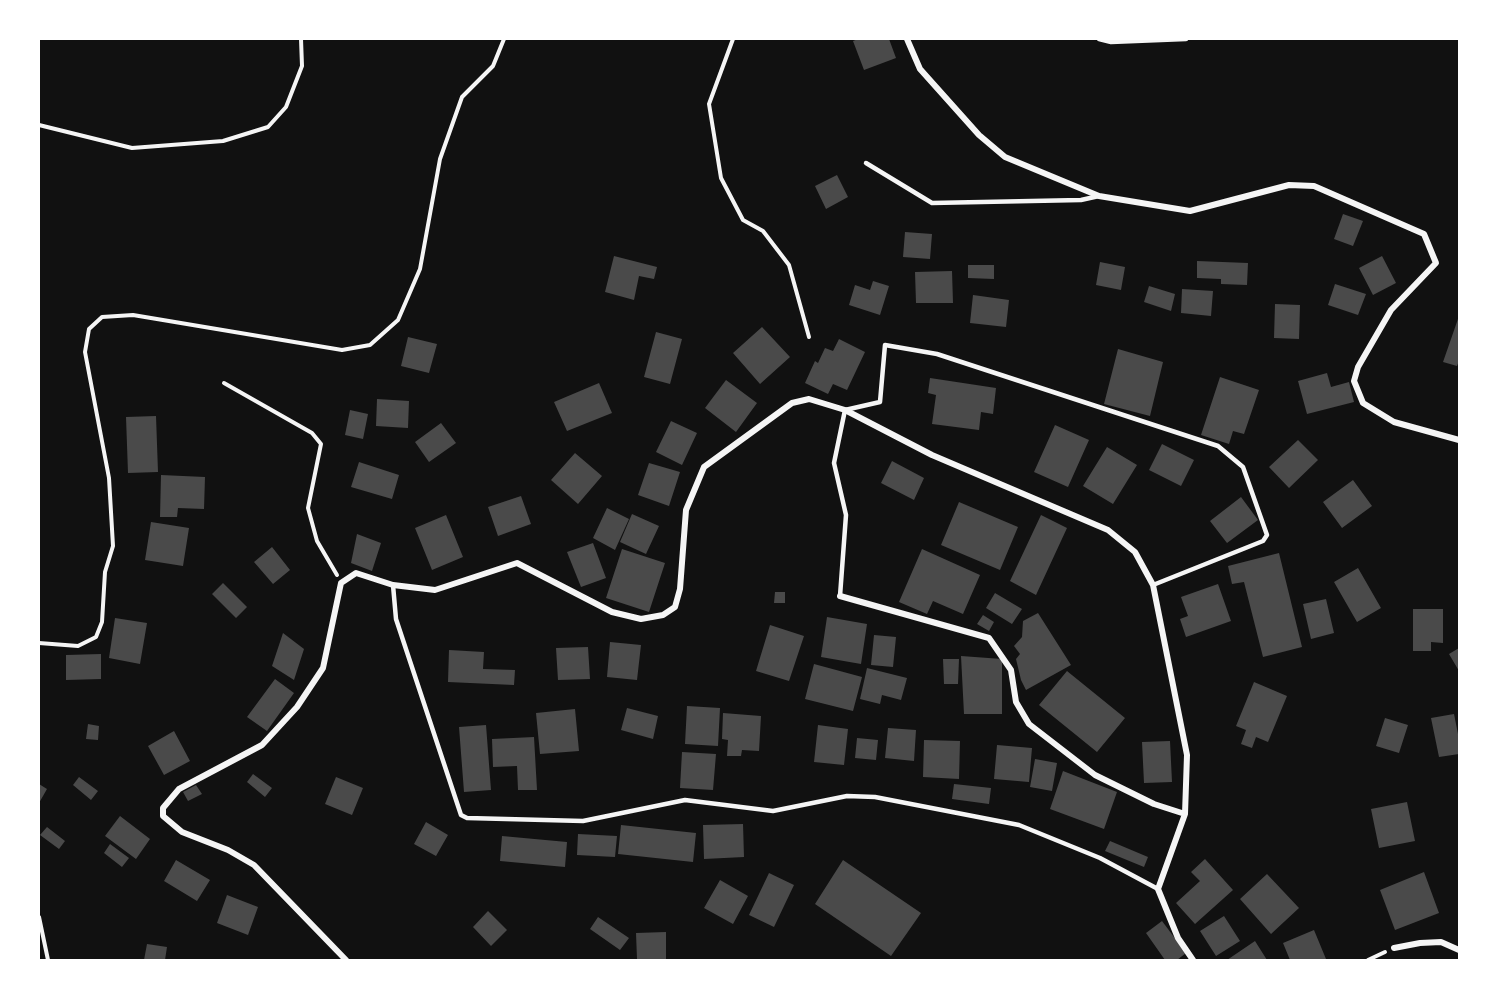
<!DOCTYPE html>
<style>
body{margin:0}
#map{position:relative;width:1498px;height:999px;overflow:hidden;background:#111;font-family:Merriweather,serif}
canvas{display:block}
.frame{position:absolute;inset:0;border:40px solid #fff;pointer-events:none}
</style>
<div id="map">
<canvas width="1498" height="999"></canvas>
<div class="frame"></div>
</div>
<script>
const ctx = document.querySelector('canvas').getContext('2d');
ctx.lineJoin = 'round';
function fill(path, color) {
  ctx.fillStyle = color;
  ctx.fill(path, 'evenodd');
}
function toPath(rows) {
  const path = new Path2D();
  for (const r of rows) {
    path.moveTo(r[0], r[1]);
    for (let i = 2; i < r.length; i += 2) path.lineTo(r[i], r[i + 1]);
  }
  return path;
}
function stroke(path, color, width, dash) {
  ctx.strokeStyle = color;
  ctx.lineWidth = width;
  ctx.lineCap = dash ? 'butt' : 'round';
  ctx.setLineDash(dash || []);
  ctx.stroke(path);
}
const building = toPath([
 [858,39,889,39,896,58,864,70,853,41],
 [837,175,848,197,826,209,815,186],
 [1343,214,1363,221,1353,246,1334,239],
 [905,232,932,234,930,259,903,257],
 [614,256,657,267,654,279,639,276,634,300,605,292],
 [1382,256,1396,283,1373,295,1359,268],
 [1197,261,1248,263,1247,285,1221,284,1221,279,1197,278],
 [1100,262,1125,267,1121,290,1096,285],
 [968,265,994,265,994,279,968,278],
 [952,271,953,303,916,303,915,272],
 [873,281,889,286,880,315,849,305,855,285,870,290],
 [1335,284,1366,294,1358,315,1328,305],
 [1149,286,1175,294,1171,311,1144,302],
 [1182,289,1213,291,1211,316,1181,313],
 [973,295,1009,300,1006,327,970,323],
 [1275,304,1300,305,1299,339,1274,338],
 [1459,316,1459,361,1457,366,1443,362],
 [762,327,790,357,760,384,733,353],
 [656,332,682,339,670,384,644,377],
 [408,337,437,344,429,373,401,366],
 [839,339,865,352,847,390,833,384,828,394,805,383,815,361,818,363,825,348,833,351],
 [1118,349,1163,362,1150,416,1104,404],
 [1327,373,1331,387,1349,382,1354,402,1307,414,1298,381],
 [1220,377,1259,390,1244,434,1233,431,1229,444,1201,435],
 [930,378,996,388,993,414,981,412,979,430,932,424,936,395,928,393],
 [726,380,757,403,736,432,705,408],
 [599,383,612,413,567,431,554,402],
 [377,399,409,401,408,428,376,426],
 [350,410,368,414,363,439,345,435],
 [156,416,158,472,128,473,126,417],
 [671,421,697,433,682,465,656,452],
 [441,423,456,443,429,462,415,442],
 [1055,425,1089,440,1068,487,1034,472],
 [1298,440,1318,460,1289,488,1269,467],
 [1162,444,1194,460,1181,486,1149,470],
 [1107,447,1137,465,1113,504,1083,486],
 [575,453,602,476,578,504,551,480],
 [892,461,924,478,914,500,881,483],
 [359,462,399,475,392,499,351,487],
 [649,463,680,472,669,506,638,495],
 [161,475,205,477,204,509,178,508,177,517,160,517],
 [1353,480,1372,506,1342,528,1323,502],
 [521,496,531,524,498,536,488,507],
 [1241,497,1258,520,1227,543,1210,521],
 [959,502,1018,527,1000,570,941,545],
 [607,508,629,519,615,550,593,538],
 [632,514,659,526,646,554,620,542],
 [446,515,463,557,432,570,415,528],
 [1041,515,1067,528,1036,595,1010,581],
 [151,522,189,528,183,566,145,560],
 [357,534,381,543,372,571,351,563],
 [593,543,606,578,581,587,567,552],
 [272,547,290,570,273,584,254,562],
 [622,549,665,563,649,612,606,598],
 [922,549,980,575,963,614,933,601,927,614,899,602],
 [1279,553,1302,647,1263,657,1244,582,1232,584,1228,566],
 [1358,568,1381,608,1357,622,1334,582],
 [223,583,247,607,236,618,212,594],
 [1218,584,1231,621,1186,637,1180,619,1188,616,1181,597],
 [775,592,785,592,785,603,774,603],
 [995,593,1022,609,1012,624,986,608],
 [1326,599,1334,633,1311,639,1303,604],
 [1413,609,1443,609,1443,643,1431,642,1431,651,1413,651],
 [1038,613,1071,665,1026,690,1021,680,1016,659,1020,654,1014,646,1022,637,1023,621],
 [983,615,994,622,989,631,977,624],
 [827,617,867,624,861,664,821,657],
 [115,618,147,623,140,664,109,658],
 [770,625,804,636,789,681,756,671],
 [283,633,304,649,294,680,272,666],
 [874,635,896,637,893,667,871,665],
 [610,642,641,645,637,680,607,677],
 [588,647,590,679,558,680,556,648],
 [1459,648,1459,671,1449,654],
 [449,650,484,652,483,669,515,670,514,685,448,682],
 [101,654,101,679,66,680,66,655],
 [961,656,1002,659,1002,714,964,714],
 [943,659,959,659,958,684,944,684],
 [814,664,862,677,853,711,805,699],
 [867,668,907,678,901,700,882,695,880,704,860,699],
 [1067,671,1125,718,1097,752,1039,705],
 [275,679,294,693,267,731,247,717],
 [1254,682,1287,696,1268,742,1256,737,1252,748,1241,744,1246,730,1236,726],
 [687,706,720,708,718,746,685,744],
 [627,708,658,716,653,739,621,730],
 [575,709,579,751,540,754,536,713],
 [723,713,761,716,759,751,742,750,741,756,727,756,728,740,722,739],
 [1454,714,1459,739,1459,754,1439,757,1431,718],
 [1385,718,1408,725,1399,753,1376,746],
 [88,724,99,726,98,740,86,739],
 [486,725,491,790,464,792,459,727],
 [818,725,848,729,844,765,814,762],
 [888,728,916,730,914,761,885,758],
 [174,731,190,761,164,775,148,746],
 [534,737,537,790,518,790,517,766,493,767,492,739],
 [857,738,878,740,876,760,855,758],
 [924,740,960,741,959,779,923,777],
 [1170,741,1172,782,1144,783,1142,742],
 [997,745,1032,748,1029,782,994,779],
 [682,752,716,754,713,790,680,788],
 [1035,759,1057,763,1052,791,1030,787],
 [1063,771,1117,792,1104,829,1050,809],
 [253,774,272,788,265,797,247,782],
 [79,777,98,791,91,800,73,785],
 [336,777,363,788,352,815,325,804],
 [39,784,47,789,39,803],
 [954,784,991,788,989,804,952,799],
 [196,785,202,794,188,801,183,792],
 [1407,802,1415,841,1379,848,1371,809],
 [120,816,150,839,136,859,105,836],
 [426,822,448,835,436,856,414,844],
 [743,824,744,857,704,859,703,825],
 [621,825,696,833,693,862,618,854],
 [47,827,65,841,59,849,40,835],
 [578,834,617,836,615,857,577,855],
 [502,836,567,842,565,867,500,861],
 [1110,841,1148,857,1144,867,1105,851],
 [110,844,129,858,122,867,104,853],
 [1205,859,1233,890,1195,924,1176,903,1200,881,1191,872],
 [176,860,210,880,197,901,164,881],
 [843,860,921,913,891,956,815,904],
 [1424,872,1439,913,1395,930,1380,890],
 [769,873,794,885,774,927,749,915],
 [1267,874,1299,908,1271,934,1240,899],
 [720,880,748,896,733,924,704,908],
 [227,895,258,907,248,935,217,923],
 [488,911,507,930,491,946,473,927],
 [1224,916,1240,941,1216,956,1200,931],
 [598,917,629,938,620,950,590,929],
 [1162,921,1186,953,1177,960,1165,960,1146,933],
 [1314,930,1326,959,1290,960,1283,943],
 [666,932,666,959,637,959,636,933],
 [1255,941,1267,960,1227,960],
 [147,944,167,947,165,960,144,960]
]);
const path = toPath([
 [733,39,709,104,721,178,743,220,763,231,789,265,809,337],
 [39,125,132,148,223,141,268,127,286,107,302,66,301,39],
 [224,383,312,433,321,444,308,508,317,541,337,575],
 [39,643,78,646,96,637,102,622,105,572,113,546,109,478,85,352,89,329,102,317,133,315,342,350,370,345,398,320,420,269,440,159,462,97,493,66,504,39],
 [39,917,48,960],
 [1368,960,1385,952]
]);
const service = toPath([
 [1099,39,1111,42,1186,39],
 [866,163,932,203,1081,200,1099,196],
 [393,585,396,619,461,815,467,818,583,821,685,800,773,811,847,796,875,797,1019,825,1100,858,1158,889],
 [840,596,846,515,834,463,845,410,880,402,885,345,937,354,1218,446,1243,467,1267,535,1263,541,1153,585]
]);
const minor = toPath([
 [907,39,920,69,979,135,1005,157,1099,196,1190,211,1289,185,1314,186,1424,234,1436,263,1391,310,1358,367,1354,381,1363,403,1394,422,1459,440],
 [840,596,989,638,1011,670,1016,702,1029,724,1095,775,1154,804,1185,814],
 [1394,948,1420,943,1441,942,1459,950],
 [346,960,254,865,228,850,182,832,163,816,163,808,179,789,262,745,297,707,323,668,341,583,356,573,393,585,435,590,517,563,612,612,641,619,663,615,675,607,680,589,686,510,704,467,792,403,809,399,845,410,932,455,1108,530,1135,552,1153,585,1187,755,1185,814,1158,889,1178,938,1193,960]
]);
fill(building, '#4a4a4a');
stroke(path, '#f5f5f5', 4);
stroke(service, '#f5f5f5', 4.5);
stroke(minor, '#f5f5f5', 6);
</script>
